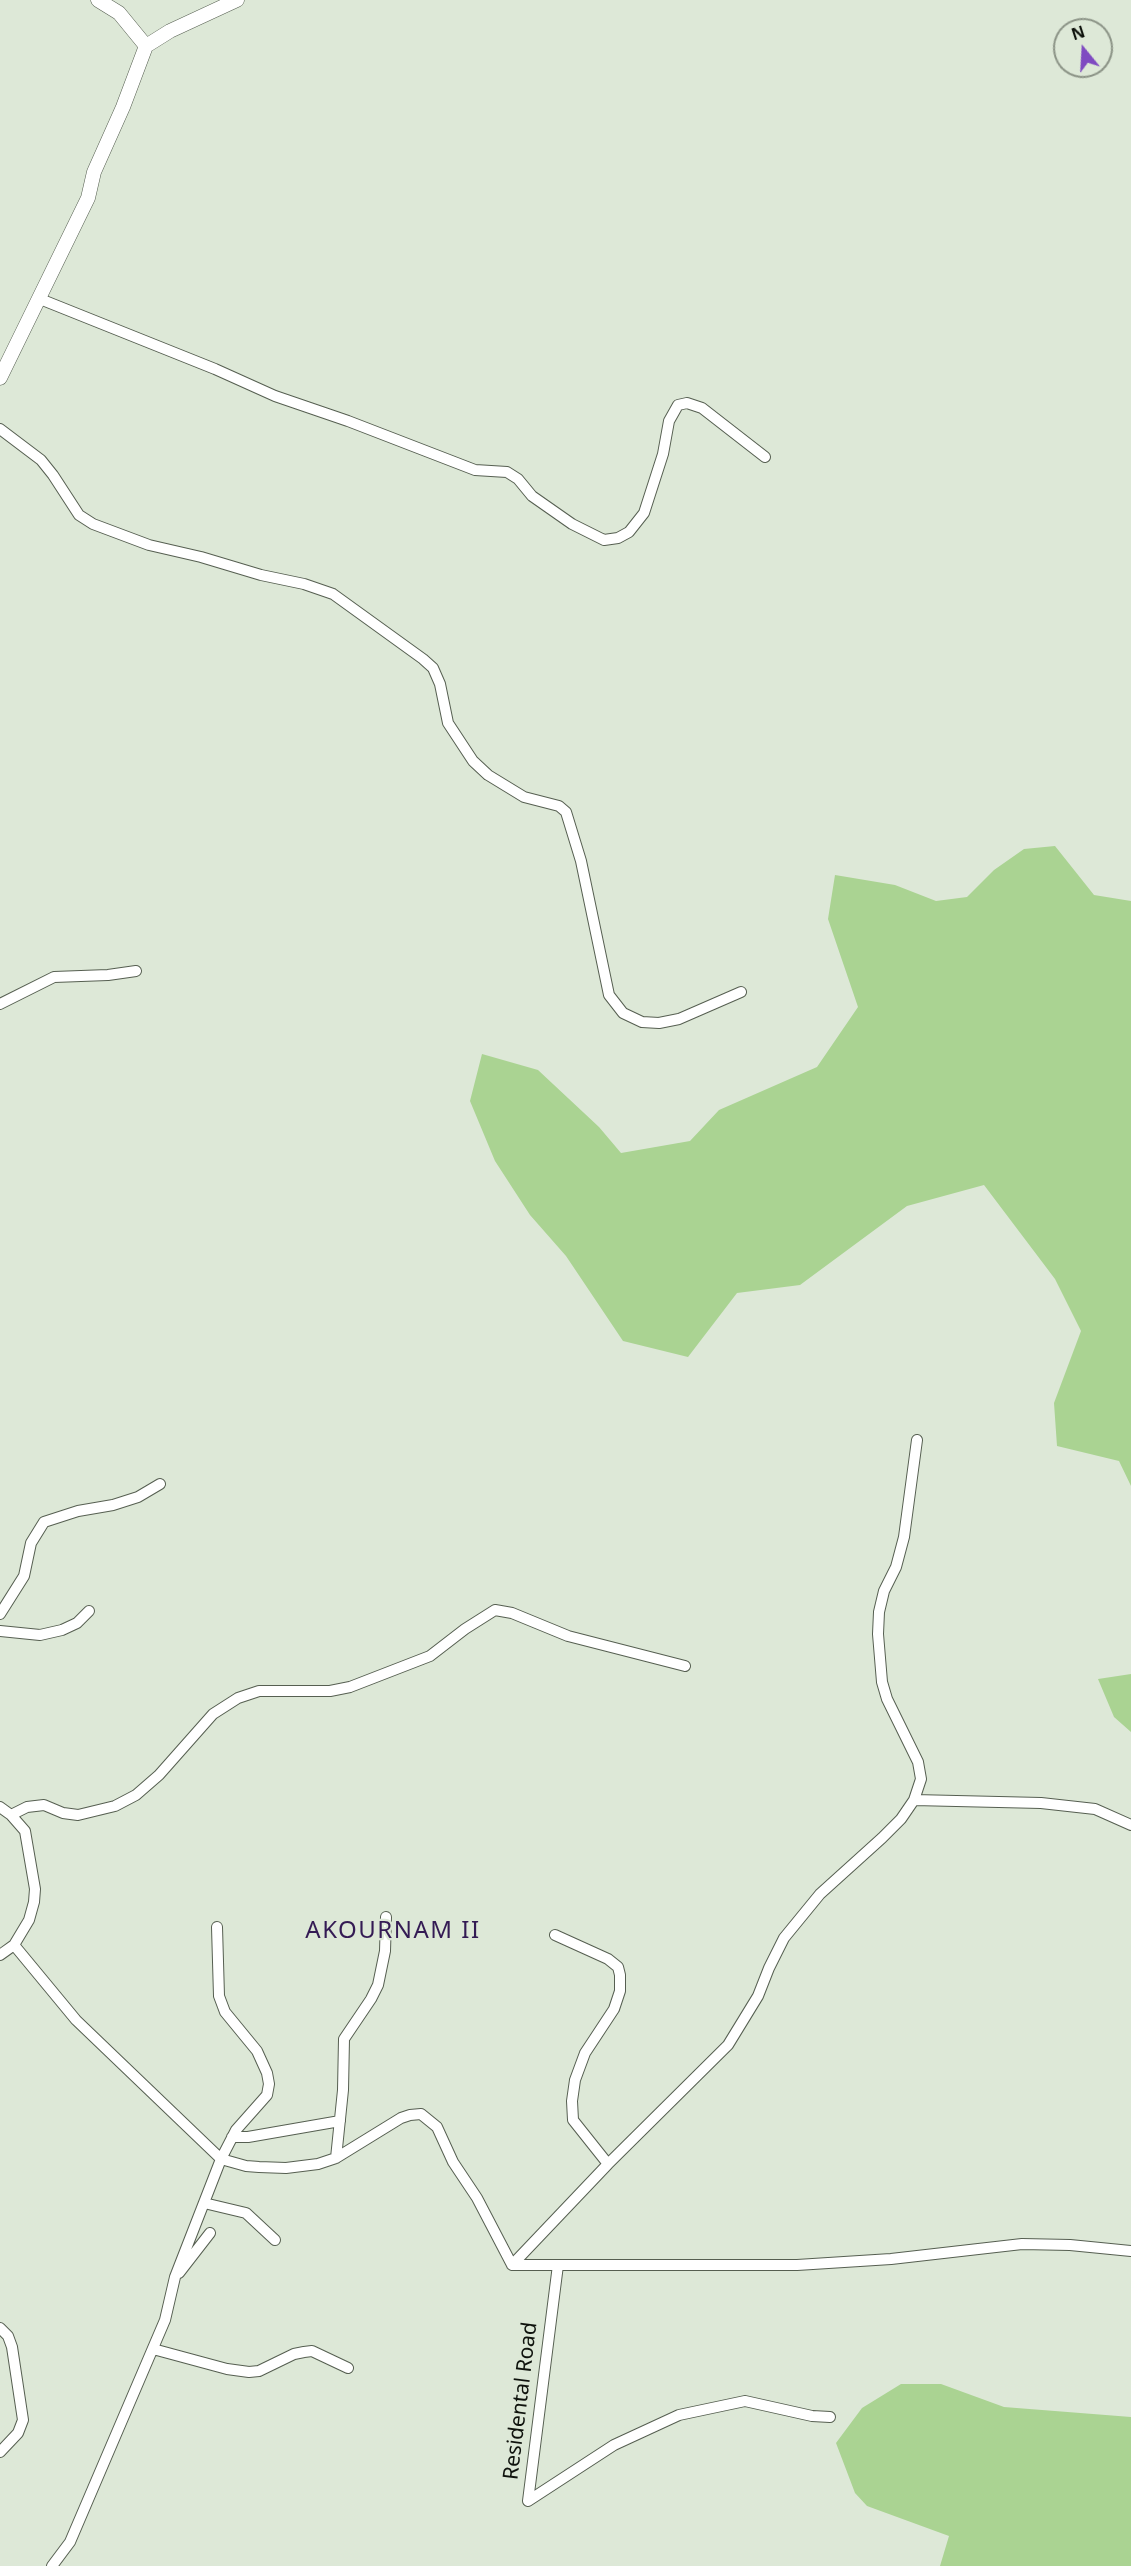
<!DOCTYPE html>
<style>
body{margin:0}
#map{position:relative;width:1131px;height:2566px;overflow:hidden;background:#dde8d7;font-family:"Noto Sans",sans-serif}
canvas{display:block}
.north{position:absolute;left:1053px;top:18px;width:60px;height:60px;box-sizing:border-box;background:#dde8d7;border:2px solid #8b9386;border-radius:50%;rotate:342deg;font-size:16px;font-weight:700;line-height:24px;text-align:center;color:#0f130d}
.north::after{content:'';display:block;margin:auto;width:21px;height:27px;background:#7f4ac1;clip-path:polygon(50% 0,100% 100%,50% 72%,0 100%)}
</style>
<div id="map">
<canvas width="1131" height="2566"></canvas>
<div class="north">N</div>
</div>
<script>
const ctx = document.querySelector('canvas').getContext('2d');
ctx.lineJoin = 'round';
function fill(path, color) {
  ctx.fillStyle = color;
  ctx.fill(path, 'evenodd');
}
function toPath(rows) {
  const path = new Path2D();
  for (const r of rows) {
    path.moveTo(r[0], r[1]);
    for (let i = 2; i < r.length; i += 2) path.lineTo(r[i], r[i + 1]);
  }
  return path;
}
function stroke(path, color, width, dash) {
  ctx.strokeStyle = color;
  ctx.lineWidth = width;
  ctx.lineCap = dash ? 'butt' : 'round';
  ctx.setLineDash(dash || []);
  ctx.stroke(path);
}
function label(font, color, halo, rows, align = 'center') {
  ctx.font = font + ' "Noto Sans",sans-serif';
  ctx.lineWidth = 4.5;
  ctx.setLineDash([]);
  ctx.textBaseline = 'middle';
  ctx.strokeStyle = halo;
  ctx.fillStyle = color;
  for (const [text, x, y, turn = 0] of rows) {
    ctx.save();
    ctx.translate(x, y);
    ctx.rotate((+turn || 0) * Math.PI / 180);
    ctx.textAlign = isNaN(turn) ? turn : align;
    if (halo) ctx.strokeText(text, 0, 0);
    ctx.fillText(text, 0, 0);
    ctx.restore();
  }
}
const green = toPath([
 [1055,846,1094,895,1131,901,1131,1486,1119,1461,1057,1446,1054,1403,1081,1331,1055,1279,984,1185,907,1206,800,1285,737,1293,688,1357,623,1341,566,1256,530,1215,495,1161,470,1101,482,1054,538,1070,599,1127,621,1153,690,1141,719,1110,817,1067,858,1007,828,919,835,875,895,885,936,901,967,897,994,870,1024,849],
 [1131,1674,1131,1732,1114,1717,1098,1679],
 [901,2384,941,2384,1004,2407,1131,2417,1131,2566,940,2566,949,2536,867,2506,855,2493,836,2443,862,2408]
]);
const minor = toPath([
 [40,299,215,369,275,396,348,421,475,470,507,472,518,479,532,496,572,524,604,540,618,538,629,532,644,513,663,454,669,421,678,405,687,403,702,408,765,457],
 [0,429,41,460,53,475,79,515,93,524,149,545,201,557,261,575,304,584,333,594,423,659,433,668,440,684,448,723,473,761,488,775,524,797,559,806,566,812,581,861,609,995,623,1013,642,1022,659,1023,679,1019,741,992],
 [0,1004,54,977,108,975,136,971],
 [0,1614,24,1576,31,1543,44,1522,78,1511,113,1505,138,1497,160,1484],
 [0,1631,40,1635,62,1630,77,1623,89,1611],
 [914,1800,1041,1803,1095,1809,1131,1825],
 [0,1807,11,1815,25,1831,35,1889,34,1902,29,1920,14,1945],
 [11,1815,27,1807,44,1805,63,1813,78,1815,115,1806,136,1795,159,1775,213,1714,238,1698,259,1691,330,1691,350,1687,430,1656,465,1629,495,1610,512,1613,568,1636,685,1666],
 [555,1935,608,1959,618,1967,620,1975,620,1991,614,2009,585,2053,575,2080,572,2101,573,2120,608,2164],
 [0,1955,14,1945,76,2020,221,2159,246,2166,259,2167,286,2168,318,2164,336,2158,401,2118,410,2115,421,2114,437,2127,453,2162,477,2198,512,2265],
 [232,2137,248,2137,340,2121],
 [336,2158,343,2090,344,2039,371,1999,378,1985,385,1951,386,1917],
 [204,2203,246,2213,275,2240],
 [512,2265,608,2164,728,2045,758,1996,769,1968,784,1938,820,1894,882,1838,901,1819,914,1800,921,1779,918,1762,887,1699,882,1682,878,1634,879,1612,884,1591,896,1567,904,1537,917,1440],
 [512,2265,797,2265,891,2259,1022,2244,1070,2245,1131,2251],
 [558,2265,528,2501,614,2445,679,2415,745,2401,812,2416,830,2417],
 [179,2273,210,2233],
 [0,2328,8,2336,12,2347,23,2420,18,2433,0,2452],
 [153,2349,227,2369,249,2372,259,2371,294,2354,304,2352,312,2351,348,2368],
 [52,2566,70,2542,165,2320,175,2277,221,2159,236,2130,267,2095,269,2084,267,2073,257,2051,225,2012,219,1996,217,1927]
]);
const tertiary = toPath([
 [98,0,119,13,146,46],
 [0,378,88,198,94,172,123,107,146,46,170,31,237,0]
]);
const streetNames = [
 ["Residental Road",521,2401,-83]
];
const quarterNames = [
 ["AKOURNAM II",393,1931]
];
fill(green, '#aad392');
stroke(minor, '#565f51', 12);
stroke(tertiary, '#565f51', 15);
stroke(minor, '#fff', 10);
stroke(tertiary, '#fff', 14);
label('21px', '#0f130d', '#dde8d7', streetNames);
ctx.letterSpacing = '1.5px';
label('24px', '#341b54', '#dde8d7', quarterNames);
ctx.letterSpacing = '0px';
</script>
